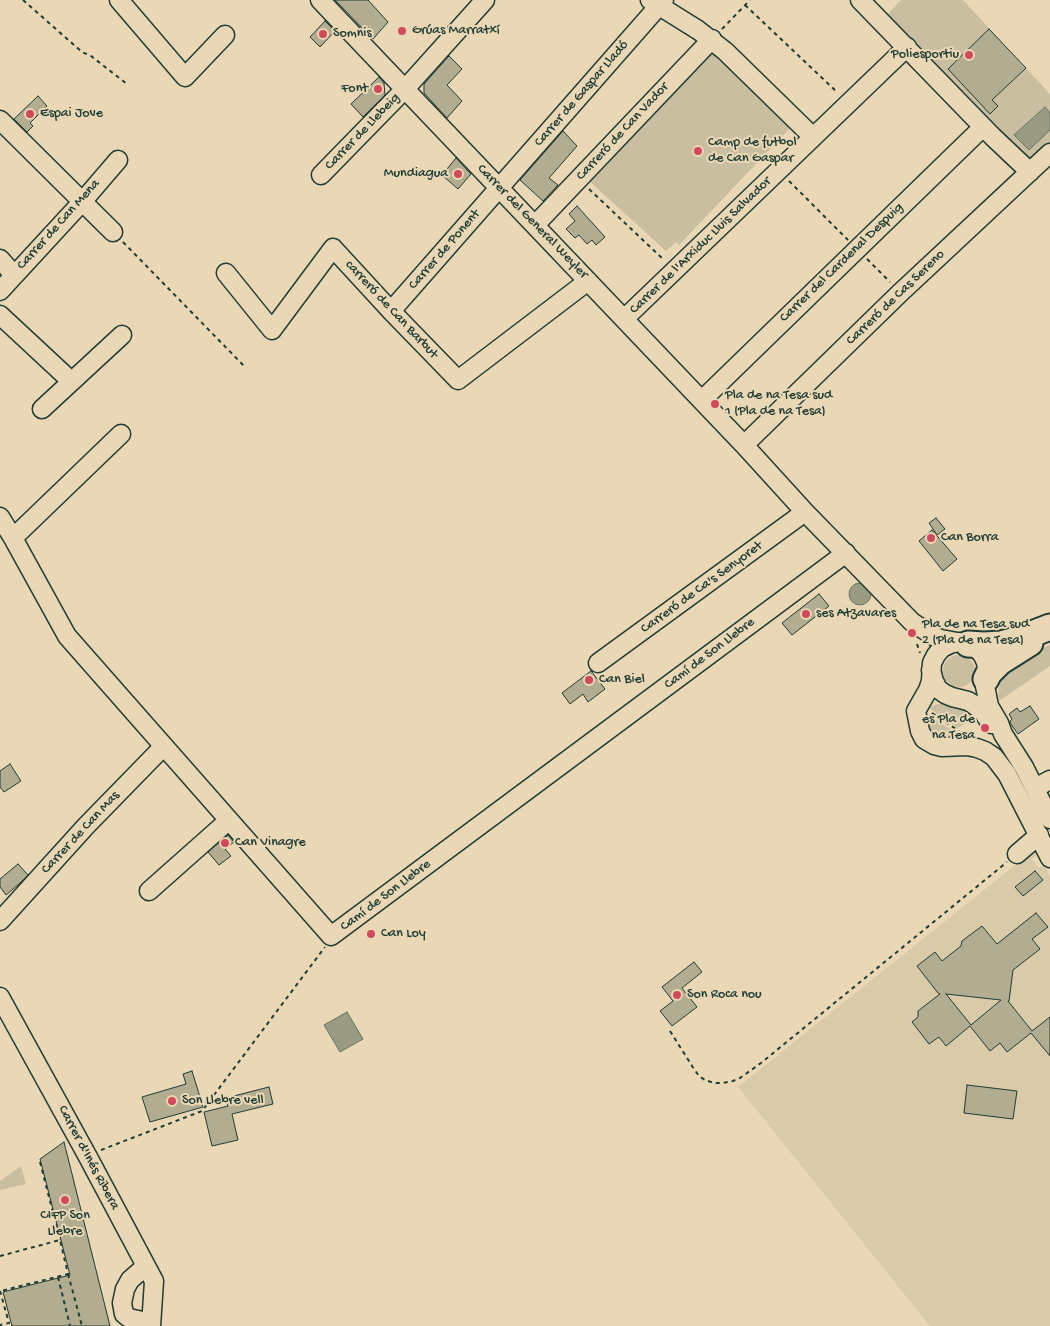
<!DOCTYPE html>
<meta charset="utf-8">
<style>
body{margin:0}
canvas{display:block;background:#ead7b5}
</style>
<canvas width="1050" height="1326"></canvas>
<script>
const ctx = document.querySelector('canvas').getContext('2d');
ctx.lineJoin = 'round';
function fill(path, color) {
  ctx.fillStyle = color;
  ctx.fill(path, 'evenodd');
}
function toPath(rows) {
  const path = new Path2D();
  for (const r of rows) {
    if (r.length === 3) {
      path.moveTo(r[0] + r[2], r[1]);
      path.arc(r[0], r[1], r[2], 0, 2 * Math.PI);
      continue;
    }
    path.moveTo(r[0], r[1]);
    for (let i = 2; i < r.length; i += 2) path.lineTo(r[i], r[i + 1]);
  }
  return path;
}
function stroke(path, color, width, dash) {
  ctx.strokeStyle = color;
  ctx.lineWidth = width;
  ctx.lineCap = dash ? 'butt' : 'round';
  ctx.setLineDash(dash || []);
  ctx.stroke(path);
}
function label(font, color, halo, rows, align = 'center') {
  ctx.font = font + ' "Gochi Hand",sans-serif';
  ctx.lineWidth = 4;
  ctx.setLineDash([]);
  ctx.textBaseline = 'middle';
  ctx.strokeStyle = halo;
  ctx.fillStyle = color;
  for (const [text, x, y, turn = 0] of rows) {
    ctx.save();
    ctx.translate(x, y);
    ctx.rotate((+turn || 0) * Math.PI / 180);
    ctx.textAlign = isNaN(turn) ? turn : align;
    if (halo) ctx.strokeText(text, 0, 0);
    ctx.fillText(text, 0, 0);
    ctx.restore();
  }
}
const built = toPath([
 [1034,850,1038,854,1032,859,1039,868,1041,866,1045,867,1050,876,1050,1326,930,1326,738,1087]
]);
const green = toPath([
 [901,0,963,0,1050,94,1050,143,1030,163,886,16],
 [711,51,791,127,679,245,676,242,666,251,587,179],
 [1050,645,1050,666,999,701,998,696,1000,683,1008,672,1013,668,1015,660],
 [959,671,16],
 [937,704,944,704,955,707,963,707,978,716,958,728,929,708],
 [925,713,955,732,959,740,946,742,927,734],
 [21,1166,26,1184,0,1190,0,1181]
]);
const water = toPath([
 [1045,107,1050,113,1050,130,1029,150,1014,135,1045,107],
 [860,594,11],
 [347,1012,363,1039,340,1052,324,1025,347,1012]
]);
const building = toPath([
 [335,0,368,0,388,22,373,39,335,0],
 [325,21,335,31,320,47,310,37,325,21],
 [989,29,1026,68,992,100,998,106,990,114,948,69,989,29],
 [449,56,462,69,447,85,462,101,447,118,424,93,424,84,449,56],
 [379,77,384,83,385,95,363,117,351,104,379,77],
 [38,96,47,106,30,123,33,126,27,132,14,119,38,96],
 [563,131,577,146,549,178,558,185,543,201,520,180,563,131],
 [456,158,471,174,458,189,442,175,456,158],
 [577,206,605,237,596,245,592,240,587,244,579,235,575,238,566,229,575,221,569,214,577,206],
 [936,518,945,529,937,535,929,523,936,518],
 [932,530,957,559,943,571,919,541,932,530],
 [819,594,829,606,792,635,782,623,819,594],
 [591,671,605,689,588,702,583,694,570,704,562,693,591,671],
 [1030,706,1039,719,1018,734,1010,723,1010,721,1012,719,1009,714,1017,708,1020,712,1030,706],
 [10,764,21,781,4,792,0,787,0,771,10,764],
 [228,835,234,842,225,849,231,856,219,865,208,852,228,835],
 [18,864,28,875,20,883,6,895,0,887,0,879,18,864],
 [1035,871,1043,880,1023,896,1015,887,1035,871],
 [1036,913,1048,927,1032,939,1040,949,1013,970,1009,1001,1008,1001,1032,1031,1050,1017,1050,1056,1031,1033,1007,1052,1000,1043,990,1051,970,1026,946,1046,939,1037,929,1044,912,1022,918,1017,918,1011,940,994,938,993,917,966,935,952,942,961,961,946,962,941,982,926,997,944,1036,913],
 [946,994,1001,1000,971,1025,946,994],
 [694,962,702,972,682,988,697,1007,672,1026,660,1011,673,1001,662,987,694,962],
 [192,1071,203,1107,150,1122,142,1097,186,1084,183,1074,192,1071],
 [967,1085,1017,1091,1013,1119,964,1113,967,1085],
 [269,1087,273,1104,232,1114,238,1140,212,1146,204,1112,228,1106,226,1098,269,1087],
 [64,1142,110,1326,12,1326,3,1292,70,1275,40,1159,64,1142]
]);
const path = toPath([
 [23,0,82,52,91,56,127,84],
 [745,5,838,93],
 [722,29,750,0],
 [789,181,848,240],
 [589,189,664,260],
 [123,242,246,368],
 [867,259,890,282],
 [917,644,920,653],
 [932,713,959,731],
 [670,1031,694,1069,699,1076,705,1080,714,1083,723,1083,733,1081,740,1078,761,1063,1007,862],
 [101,1150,202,1111,325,947],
 [40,1162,60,1240],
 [0,1256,60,1240,68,1274,1,1291],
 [68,1274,82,1326],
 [58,1277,70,1326],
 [0,1291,9,1323,0,1325]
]);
const minor = toPath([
 [119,0,185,77,225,35],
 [320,0,744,445,805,512,912,622,935,637,941,639,968,644,976,648,982,654,986,662,987,670,985,686,989,706,999,723,1003,734,1024,767,1050,819],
 [650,0,698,30,725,51,813,137],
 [860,0,993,137,1030,172],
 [0,120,113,232],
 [321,175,405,89,485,0],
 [535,225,712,39],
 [0,259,14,275],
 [226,273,272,330,333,248,391,311,458,380,588,281],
 [0,291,82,202,118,160],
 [391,311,664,0],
 [0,315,71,381],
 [624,319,907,47],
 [702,400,983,127],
 [42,409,122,335],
 [744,445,900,293,1050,153],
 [0,517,13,538,67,636,331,936,846,553],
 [13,538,121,434],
 [959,642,950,644,942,648,936,655,932,663,931,681,928,690,916,711,920,731,924,739,934,745,942,747,967,746,977,748,985,751,994,757,1007,774,1050,858],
 [598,663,805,512],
 [931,670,934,681,938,689,945,694,952,697,968,701,973,704,983,712,991,724],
 [1035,788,1050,780],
 [1017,854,1039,835],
 [149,891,229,820],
 [0,921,86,826,164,746],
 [0,997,88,1157,154,1281,151,1326],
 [146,1266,130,1280,125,1289,122,1303,124,1314,129,1318,151,1323]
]);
const highway = toPath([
 [968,644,984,645,1001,644,1019,639,1050,627],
 [986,679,989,673,1000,662,1030,643]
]);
const markers = [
 [402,31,5,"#d1495b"],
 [323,34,5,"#d1495b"],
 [969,55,5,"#d1495b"],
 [378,89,5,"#d1495b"],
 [30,114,5,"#d1495b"],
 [698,151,5,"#d1495b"],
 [458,174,5,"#d1495b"],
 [715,404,5,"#d1495b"],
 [931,538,5,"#d1495b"],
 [806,614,5,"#d1495b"],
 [912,633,5,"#d1495b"],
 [589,680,5,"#d1495b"],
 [985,728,5,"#d1495b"],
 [225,843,5,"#d1495b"],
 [371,934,5,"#d1495b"],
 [677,995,5,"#d1495b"],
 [172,1101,5,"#d1495b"],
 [65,1200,5,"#d1495b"]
];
const poiNames = [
 ["Grúas Marratxí",412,31],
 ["Somnis",333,34],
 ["Poliesportiu",959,55,"right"],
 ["Font",368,89,"right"],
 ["Espai Jove",40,114],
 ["Camp de futbol",708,143],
 ["de Can Gaspar",708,159],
 ["Mundiagua",448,174,"right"],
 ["Pla de na Tesa sud",725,396],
 ["1 (Pla de na Tesa)",725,412],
 ["Can Borra",941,538],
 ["ses Atzavares",816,614],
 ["Pla de na Tesa sud",922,625],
 ["2 (Pla de na Tesa)",922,641],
 ["Can Biel",599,680],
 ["es Pla de",975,720,"right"],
 ["na Tesa",975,736,"right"],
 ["Can Vinagre",235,843],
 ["Can Loy",381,934],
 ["Son Roca nou",687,995],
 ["Son Llebre vell",182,1101],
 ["CIFP Son",65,1216,"center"],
 ["Llebre",65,1232,"center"]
];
const streetNames = [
 ["Carrer de Gaspar Lladó",582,94,-49],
 ["Carrer de Llebeig",363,132,-46],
 ["Carreró de Can Vador",623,132,-47],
 ["Carrer del General Weyler",532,222,46],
 ["Carrer de Can Mena",59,225,-48],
 ["Carrer de l'Arxiduc Lluis Salvador",701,246,-44],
 ["Carrer de Ponent",445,250,-49],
 ["Carrer del Cardenal Despuig",842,263,-44],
 ["Carreró de Cas Sereno",896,298,-44],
 ["carreró de Can Barbut",391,310,47],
 ["Carreró de Ca's Senyoret",702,588,-36],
 ["Camí de Son Llebre",710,654,-37],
 ["Carrer de Can Mas",81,833,-47],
 ["Camí de Son Llebre",386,896,-37],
 ["Carrer d'Inés Ribera",88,1158,62]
];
fill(built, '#d9caaa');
fill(green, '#c9bea0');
fill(water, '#999b82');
stroke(water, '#687563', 1);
fill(building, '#b2ac91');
stroke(building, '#1f3d34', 1);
stroke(minor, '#1f3d34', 21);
stroke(highway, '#1f3d34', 29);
stroke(path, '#1f3d34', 2, [4, 4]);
stroke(minor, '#ead7b5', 18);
stroke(highway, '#ead7b5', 25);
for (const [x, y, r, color] of markers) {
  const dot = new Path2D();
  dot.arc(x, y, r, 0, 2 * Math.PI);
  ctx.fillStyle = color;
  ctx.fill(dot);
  stroke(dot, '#ead7b5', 2);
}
label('14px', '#1f3d34', '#ead7b5', poiNames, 'left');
label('14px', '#1f3d34', '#ead7b5', streetNames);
</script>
